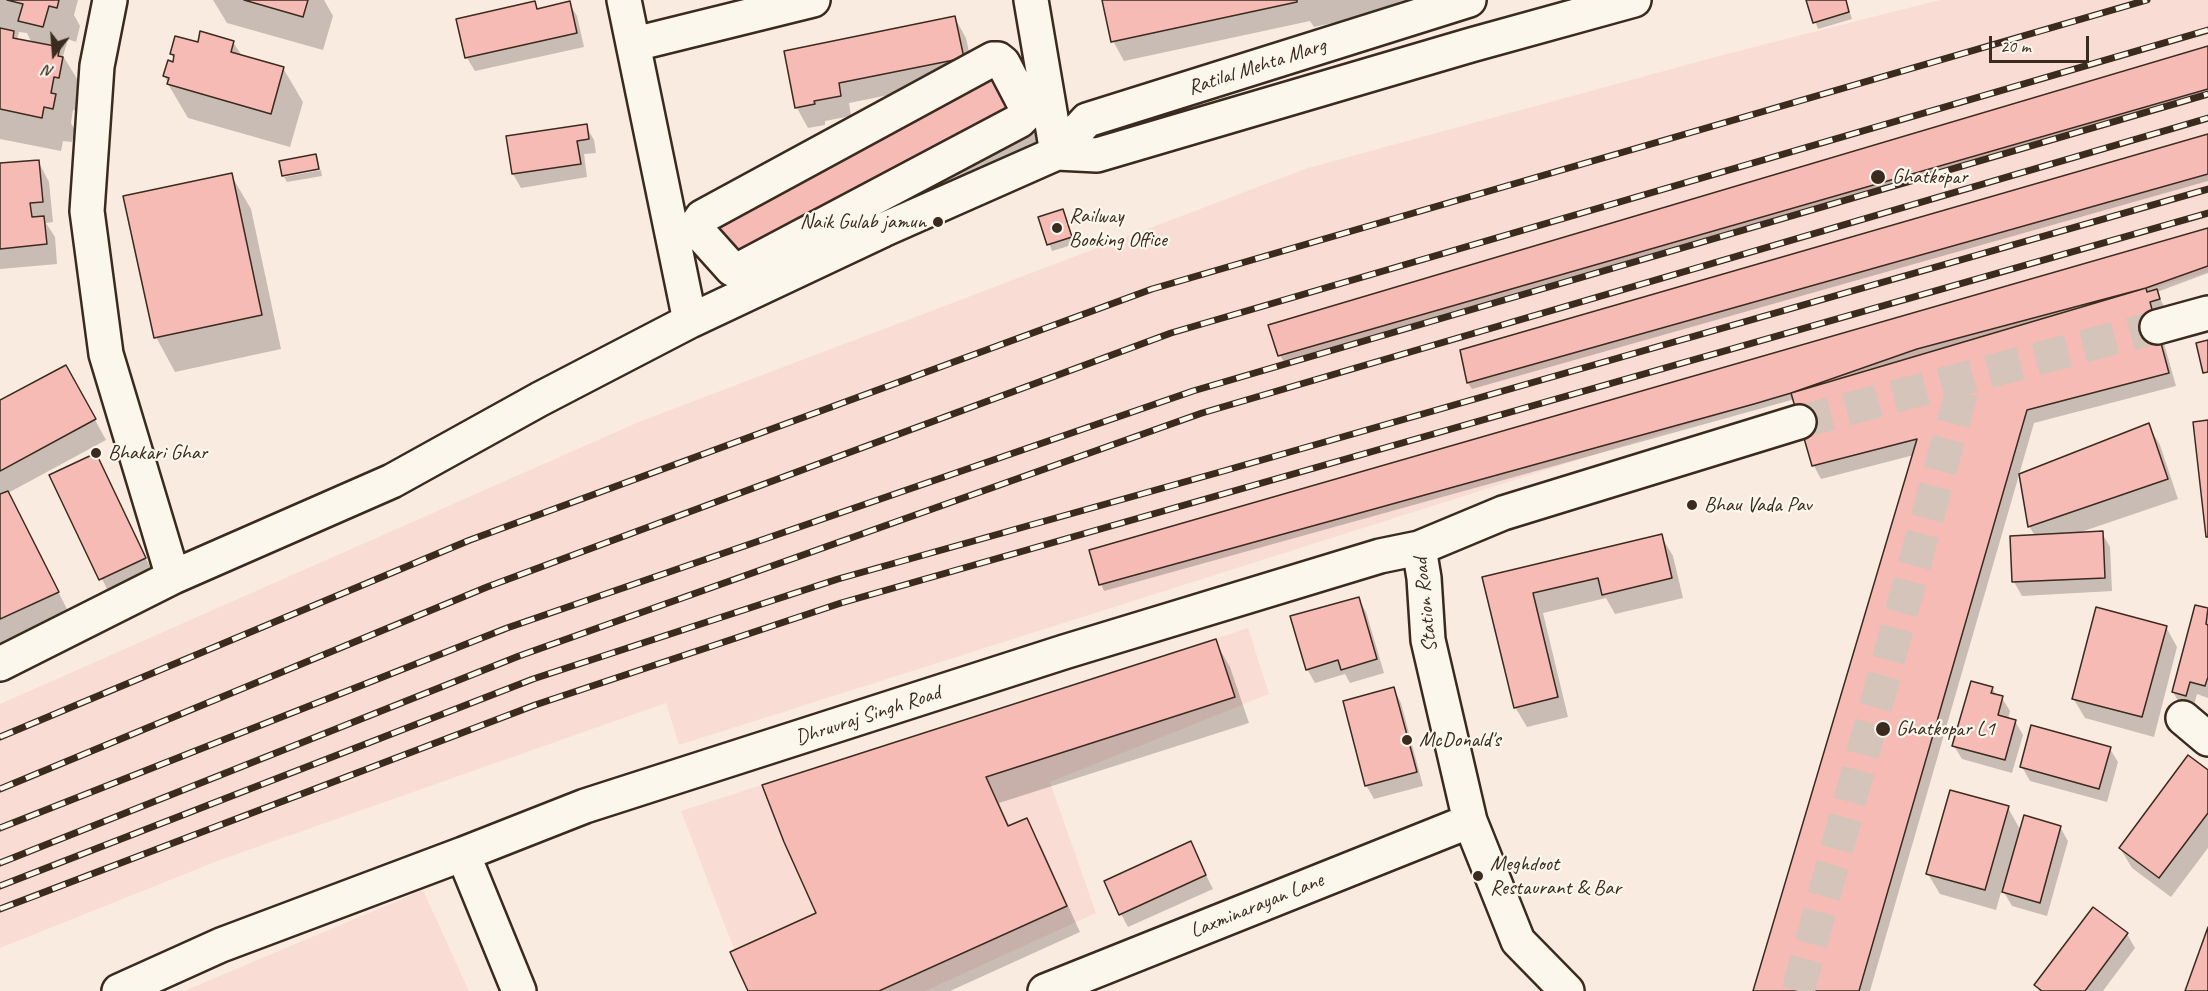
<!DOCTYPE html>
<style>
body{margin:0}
#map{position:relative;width:2208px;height:991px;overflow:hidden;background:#faebe1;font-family:Caveat,sans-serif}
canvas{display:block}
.north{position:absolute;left:24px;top:24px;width:60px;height:60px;-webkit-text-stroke:4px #fbf7ec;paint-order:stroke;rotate:197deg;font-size:16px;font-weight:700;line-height:24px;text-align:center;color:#3b2a1e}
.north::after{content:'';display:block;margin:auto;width:21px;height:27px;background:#3b2a1e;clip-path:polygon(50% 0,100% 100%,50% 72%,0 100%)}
.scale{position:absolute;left:1989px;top:36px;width:100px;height:27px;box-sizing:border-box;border:3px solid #3b2a1e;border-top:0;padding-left:8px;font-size:18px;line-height:21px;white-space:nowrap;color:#3b2a1e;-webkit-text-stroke:4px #fbf7ec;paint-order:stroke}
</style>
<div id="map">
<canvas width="2208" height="991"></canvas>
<div class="north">N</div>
<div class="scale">20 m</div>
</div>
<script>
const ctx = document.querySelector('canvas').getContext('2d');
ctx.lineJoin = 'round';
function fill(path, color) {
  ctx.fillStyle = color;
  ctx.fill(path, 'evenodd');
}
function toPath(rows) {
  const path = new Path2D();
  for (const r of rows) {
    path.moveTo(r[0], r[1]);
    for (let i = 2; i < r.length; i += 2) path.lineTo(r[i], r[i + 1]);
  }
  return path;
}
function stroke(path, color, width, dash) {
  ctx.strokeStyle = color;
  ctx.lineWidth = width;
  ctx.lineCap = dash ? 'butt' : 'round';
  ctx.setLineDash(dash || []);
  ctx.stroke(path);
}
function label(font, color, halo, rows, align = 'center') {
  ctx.font = font + ' Caveat,sans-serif';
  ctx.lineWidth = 4.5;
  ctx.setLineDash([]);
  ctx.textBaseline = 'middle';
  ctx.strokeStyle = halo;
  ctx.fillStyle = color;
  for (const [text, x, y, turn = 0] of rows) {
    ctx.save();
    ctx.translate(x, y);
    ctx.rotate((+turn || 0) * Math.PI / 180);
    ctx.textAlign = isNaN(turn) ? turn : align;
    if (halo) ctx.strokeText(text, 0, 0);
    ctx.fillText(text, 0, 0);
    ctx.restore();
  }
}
const built = toPath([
 [1940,0,2208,0,2208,272,1754,404,679,745,666,703,220,860,0,948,0,704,641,421,1308,168,1730,53],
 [1248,628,1269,694,1050,782,1096,913,925,991,750,991,681,811],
 [423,890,469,991,184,991]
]);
const shadow = toPath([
 [0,0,78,0,74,15,80,26,76,42,68,39,63,56,79,82,78,86,82,93,79,111,73,110,71,123,75,130,72,142,63,141,61,151,0,139],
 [19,32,27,33,32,43,17,40],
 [213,0,324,0,333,16,323,50,227,23],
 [1103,0,1438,0,1314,27,1310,21,1124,61,1113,41],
 [1808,0,1846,0,1852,19,1818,29],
 [534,3,538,10,569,3,577,16,584,47,475,71,467,58,458,20],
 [955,18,966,38,974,75,994,64,1040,143,757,300,734,222,963,80,849,103,851,116,825,121,825,125,808,128,797,108,785,52],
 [233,42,242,56,283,68,303,102,290,147,188,118,168,84,165,76,175,60,171,54,199,44],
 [2208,47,2208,96,1284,362,1280,355],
 [586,126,594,140,596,153,584,154,587,177,521,188,513,174,508,138],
 [2208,136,2208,181,1472,389,1468,383],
 [38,161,49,182,53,222,46,223,55,237,57,264,0,269,0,165],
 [321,170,322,176,287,182,284,177],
 [231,175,251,209,281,349,175,372,156,337],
 [1063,211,1075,244,1052,251,1040,218],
 [2208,229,2208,273,2157,292,2167,313,2156,315,2176,386,2034,423,1870,991,1755,991,1914,455,1821,479,1814,466,1795,399,1104,591,1101,584],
 [77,387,106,440,8,493,69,613,0,644,0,402],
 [2148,425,2160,445,2178,499,2078,533,2102,533,2110,547,2112,591,2022,596,2014,582,2011,538,2035,536,2029,526],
 [95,455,156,579,112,599,51,476],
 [1661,536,1673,556,1683,598,1615,614,1606,598,1543,613,1568,717,1527,727,1515,707,1484,578],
 [1358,598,1366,612,1384,673,1350,683,1345,674,1315,683,1307,669],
 [2196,606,2208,610,2208,698,2197,694,2193,709,2181,706,2173,692],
 [2166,627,2177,647,2154,737,2085,718,2073,698],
 [1215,641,1230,667,1249,723,999,803,1010,827,1026,820,1041,846,1080,932,950,991,749,991,818,914,785,841],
 [1992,688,1997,696,2002,698,2010,711,2008,719,2015,721,2023,735,2012,773,1962,759,1954,746],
 [1394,689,1401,703,1423,786,1374,799,1366,785],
 [2110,749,2118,762,2107,802,2030,781,2022,767],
 [2208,772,2208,848,2171,897,2132,868,2120,848],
 [2008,808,2021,831,2060,827,2068,841,2047,916,2012,906,2002,889,1996,910,1940,894,1928,874],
 [1190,843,1213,889,1128,927,1121,914],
 [2093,909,2127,934,2135,948,2103,991,2039,991,2036,985]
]);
const building = toPath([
 [7,0,59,0,57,8,49,6,43,27,18,21,23,4,7,0],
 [244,0,308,0,303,17,244,0],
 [1102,0,1297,0,1297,2,1111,42,1102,0],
 [1806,0,1846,0,1849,12,1813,23,1806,0],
 [535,1,537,9,570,1,577,33,465,58,456,19,535,1],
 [955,16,964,58,839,83,841,96,814,101,815,104,795,108,784,51,955,16],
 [0,28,14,31,13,38,60,47,58,56,63,57,59,78,54,77,51,93,56,94,53,109,44,107,42,118,0,109,0,28],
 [200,31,234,41,231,52,284,67,271,114,167,84,169,78,163,76,168,60,173,62,174,55,170,54,175,36,198,42,200,31],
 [2208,46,2208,89,1278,356,1268,325,2208,46],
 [995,62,1021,109,736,267,710,233,732,221,725,209,995,62],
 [587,124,589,139,577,141,581,164,512,174,506,136,587,124],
 [2208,134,2208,174,1467,383,1460,350,2208,134],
 [316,154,319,169,282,176,279,161,316,154],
 [39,160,43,202,30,203,32,217,44,216,47,244,0,249,0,163,39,160],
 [232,173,262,315,154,338,123,196,232,173],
 [1063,209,1072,237,1047,245,1038,217,1063,209],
 [2208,228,2208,266,2146,288,1754,404,1099,585,1089,550,2208,228],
 [2146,288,2147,292,2157,289,2160,299,2150,302,2169,373,2027,410,1859,991,1753,991,1917,439,1812,466,1791,393,1917,349,2146,288],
 [2208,340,2208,372,2203,373,2196,343,2208,340],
 [66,365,96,419,0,471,0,400,66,365],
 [2208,420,2208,537,2206,537,2193,422,2208,420],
 [2149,423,2168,479,2028,527,2019,474,2149,423],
 [96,453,146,558,99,580,49,475,96,453],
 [8,491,59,592,0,619,0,494,8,491],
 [2103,531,2105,578,2012,582,2010,536,2103,531],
 [1662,534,1672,578,1602,595,1598,578,1533,593,1558,697,1514,708,1482,577,1662,534],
 [1359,597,1377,659,1341,670,1338,660,1306,670,1290,616,1359,597],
 [2195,605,2208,608,2206,624,2208,625,2208,677,2205,686,2190,682,2186,696,2172,692,2195,605],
 [2096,607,2167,626,2142,717,2072,699,2096,607],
 [1216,639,1235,697,986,777,1008,826,1027,818,1067,906,879,991,748,991,730,952,816,913,784,842,762,785,1216,639],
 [1971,681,1993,687,1991,693,2003,696,1998,715,2016,720,2005,760,1952,746,1971,681],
 [1394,687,1417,772,1365,786,1343,701,1394,687],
 [2031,725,2111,747,2099,789,2020,767,2031,725],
 [2188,755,2208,770,2208,813,2159,878,2119,848,2188,755],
 [1950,790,2009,806,1985,890,1926,874,1950,790],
 [2024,815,2061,826,2040,903,2002,892,2024,815],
 [1191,841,1206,875,1119,915,1104,881,1191,841],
 [2093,907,2128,933,2085,991,2042,991,2034,985,2093,907],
 [2208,927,2208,991,2185,991,2208,927]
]);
const minorTunnel = toPath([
 [1799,422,2157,327],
 [1798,991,1965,379]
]);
const minor = toPath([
 [110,0,97,66,87,211,106,354,173,577],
 [624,0,690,321],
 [1031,0,1057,153],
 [635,44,813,0],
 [993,59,998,59,1003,63,1026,107,1027,113,1019,121,736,271,732,269,697,230,696,226,702,217,993,59],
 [1057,153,1087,120,1469,0],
 [2157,327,2208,313],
 [1419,548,1424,578,1428,640,1470,821,1518,941,1567,991],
 [0,664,173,577,392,481,540,399,690,321,883,230,1057,153,1097,155,1471,45,1634,0],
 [2183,718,2208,739],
 [119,991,221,945,463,854],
 [519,991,463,854,585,806,1064,652,1380,556,1419,548,1503,513,1799,422],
 [1045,991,1470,821]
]);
const rail = toPath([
 [0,737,470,540,1152,289,2147,0],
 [0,789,487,587,1171,333,2208,30],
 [0,828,507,628,1193,391,2208,94],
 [0,863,519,656,1202,413,2208,118],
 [0,886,533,679,838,579,1220,472,2208,189],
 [0,909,535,705,841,603,2208,213]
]);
const markers = [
 [1878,177,8,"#3b2a1e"],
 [938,222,6,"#3b2a1e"],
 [1057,228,6,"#3b2a1e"],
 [96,453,6,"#3b2a1e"],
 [1692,505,6,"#3b2a1e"],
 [1883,729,8,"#3b2a1e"],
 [1407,740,6,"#3b2a1e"],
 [1478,876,6,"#3b2a1e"]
];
const streetNames = [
 ["Ratilal Mehta Marg",1257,67,-18],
 ["Station Road",1426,605,-96],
 ["Dhruvraj Singh Road",868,716,-18],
 ["Laxminarayan Lane",1257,906,-22]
];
const poiNames = [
 ["Ghatkopar",1892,177],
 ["Railway",1069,216],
 ["Booking Office",1069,240],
 ["Naik Gulab jamun",926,222,"right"],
 ["Bhakari Ghar",108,453],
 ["Bhau Vada Pav",1704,505],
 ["Ghatkopar L1",1896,729],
 ["McDonald's",1419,740],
 ["Meghdoot",1490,864],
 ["Restaurant & Bar",1490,888]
];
fill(built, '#f9ddd4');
fill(shadow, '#0003');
fill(building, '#f7bbb6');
stroke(building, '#3b2a1e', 1.5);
stroke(minorTunnel, '#d4c4ba', 33, [33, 16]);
stroke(minor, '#3b2a1e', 38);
stroke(minor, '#fbf7ec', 33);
stroke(rail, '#3b2a1e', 7);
stroke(rail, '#fbf7ec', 4.5, [14]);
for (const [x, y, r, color] of markers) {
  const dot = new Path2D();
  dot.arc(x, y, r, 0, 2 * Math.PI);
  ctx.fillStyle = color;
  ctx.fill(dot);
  stroke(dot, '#fbf7ec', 2);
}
label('21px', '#3b2a1e', '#fbf7ec', streetNames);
label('21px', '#3b2a1e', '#fbf7ec', poiNames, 'left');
</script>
